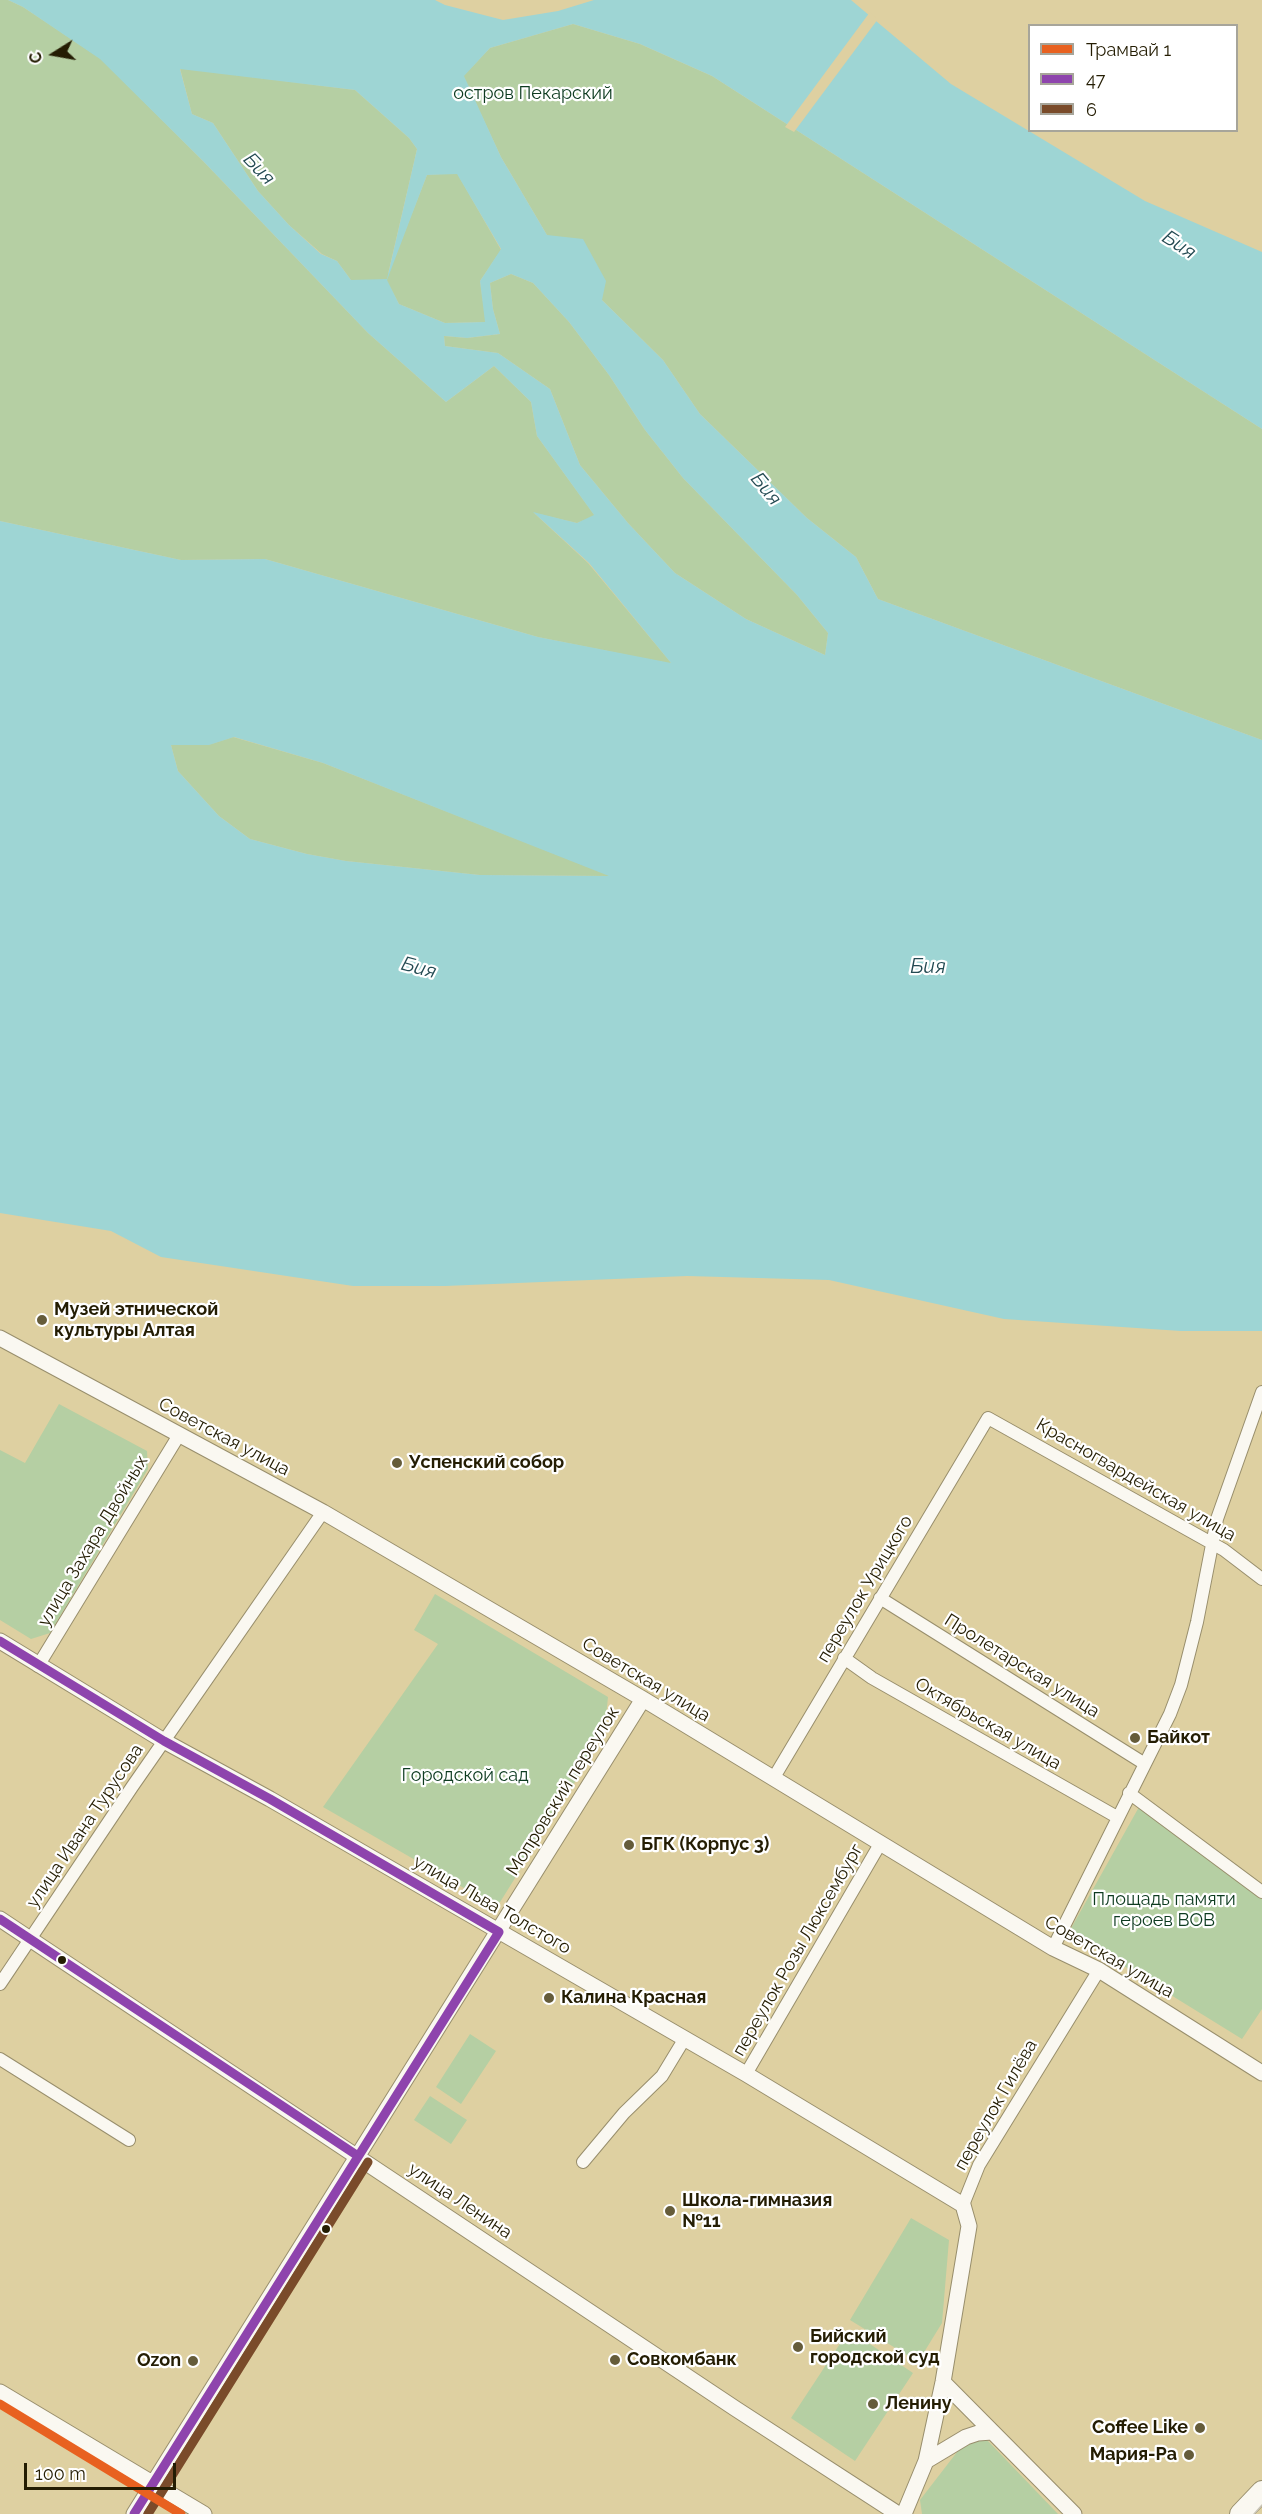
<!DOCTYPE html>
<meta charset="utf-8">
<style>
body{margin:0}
#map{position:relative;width:1262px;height:2514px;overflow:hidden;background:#ded0a1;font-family:Raleway,sans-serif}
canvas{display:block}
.legend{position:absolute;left:1028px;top:24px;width:210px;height:108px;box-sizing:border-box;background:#fff;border:2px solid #a7a59a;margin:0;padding:8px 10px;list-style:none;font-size:18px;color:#241d03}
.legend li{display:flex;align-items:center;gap:12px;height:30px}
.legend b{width:30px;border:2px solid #a7a59a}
.north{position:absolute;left:24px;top:24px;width:60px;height:60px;-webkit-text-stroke:4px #fff;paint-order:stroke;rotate:259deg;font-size:16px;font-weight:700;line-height:24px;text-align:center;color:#241d03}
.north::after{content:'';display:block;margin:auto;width:21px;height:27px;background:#241d03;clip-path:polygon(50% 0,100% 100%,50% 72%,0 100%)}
.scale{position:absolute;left:24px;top:2463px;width:152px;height:27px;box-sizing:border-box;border:3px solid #241d03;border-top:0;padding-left:8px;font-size:18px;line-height:21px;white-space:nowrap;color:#241d03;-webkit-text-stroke:4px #fff;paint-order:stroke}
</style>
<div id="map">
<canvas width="1262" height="2514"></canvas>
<ul class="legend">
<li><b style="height:8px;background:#e86120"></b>Трамвай 1</li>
<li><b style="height:8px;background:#8e44ad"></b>47</li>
<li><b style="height:8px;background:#7a4b2a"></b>6</li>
</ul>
<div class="north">С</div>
<div class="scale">100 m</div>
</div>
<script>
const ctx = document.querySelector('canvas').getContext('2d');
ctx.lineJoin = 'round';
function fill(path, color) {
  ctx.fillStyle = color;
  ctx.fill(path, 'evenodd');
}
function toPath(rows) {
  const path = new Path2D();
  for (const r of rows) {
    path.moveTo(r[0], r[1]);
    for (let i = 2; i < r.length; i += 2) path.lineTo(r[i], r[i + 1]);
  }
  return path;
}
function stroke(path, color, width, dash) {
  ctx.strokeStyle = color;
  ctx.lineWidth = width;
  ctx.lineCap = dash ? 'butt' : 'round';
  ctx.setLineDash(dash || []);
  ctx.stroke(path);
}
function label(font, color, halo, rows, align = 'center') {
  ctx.font = font + ' Raleway,sans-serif';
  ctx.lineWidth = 4.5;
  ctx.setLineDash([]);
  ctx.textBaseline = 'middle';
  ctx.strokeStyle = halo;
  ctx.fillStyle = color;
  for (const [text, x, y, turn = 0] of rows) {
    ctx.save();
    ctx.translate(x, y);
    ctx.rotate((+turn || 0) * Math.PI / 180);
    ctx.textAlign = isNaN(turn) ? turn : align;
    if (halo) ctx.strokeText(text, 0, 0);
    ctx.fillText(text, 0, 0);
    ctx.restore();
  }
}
const green = toPath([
 [0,0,8,0,23,7,100,58,203,161,368,333,446,402,494,366,531,402,537,436,595,516,577,523,534,513,588,563,672,664,538,637,265,559,181,560,0,521],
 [573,24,640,44,712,76,1262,429,1262,740,878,599,856,557,807,518,700,414,663,360,602,300,547,235,501,157,463,76,490,48],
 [180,68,355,90,409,138,417,149,388,274,427,175,457,173,501,250,480,281,486,322,445,323,399,304,386,280,351,280,337,261,322,254,289,225,258,191,213,123,192,114],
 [511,274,533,283,569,322,609,375,645,430,683,478,797,595,828,633,825,655,746,619,675,573,628,523,580,465,550,389,498,353,445,346,444,336,467,338,500,334,493,309,490,283],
 [233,737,323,763,611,876,480,875,346,861,307,854,250,839,219,816,178,771,171,745,208,745],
 [59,1404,147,1451,148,1469,50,1633,31,1639,0,1620,0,1450,25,1463],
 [435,1594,608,1697,605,1727,594,1742,598,1745,497,1907,323,1807,438,1644,414,1630],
 [1139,1807,1262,1899,1262,2009,1242,2039,1069,1932],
 [470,2034,496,2051,461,2104,436,2087],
 [430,2096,467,2120,451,2144,414,2120],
 [911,2218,949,2240,942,2323,918,2362,850,2320],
 [849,2330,913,2373,855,2461,791,2418],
 [975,2437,987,2440,1058,2514,922,2514,920,2500,964,2443]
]);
const water = toPath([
 [8,0,435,0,445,5,503,20,558,11,594,0,851,0,951,84,1145,201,1262,252,1262,429,712,76,640,44,573,24,490,48,464,76,501,157,547,235,583,239,606,281,602,300,663,360,700,414,807,518,856,557,878,599,1262,740,1262,1331,1181,1331,1004,1319,829,1280,687,1276,445,1286,353,1286,161,1257,111,1231,0,1213,0,521,181,560,265,559,538,637,671,663,589,563,533,512,577,523,594,515,537,436,531,402,494,366,446,402,368,333,203,161,100,59,23,7],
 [180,69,355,90,409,138,417,149,387,279,351,280,337,261,321,254,289,225,258,191,213,123,192,114],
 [457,174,501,249,480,281,485,322,445,323,399,304,387,280,427,175],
 [511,274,533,283,569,322,609,375,645,430,683,478,797,595,828,633,825,655,746,619,675,573,628,523,580,465,550,389,498,353,445,346,444,336,467,338,500,334,493,309,490,283],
 [234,737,323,763,609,876,480,875,346,861,307,854,250,839,219,816,178,771,171,745,209,745]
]);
const pier = toPath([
 [870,12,878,19,794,132,785,127]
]);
const minor = toPath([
 [880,1598,1145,1764],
 [844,1658,872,1678,1117,1817],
 [38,1666,179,1435],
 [773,1779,988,1418,1224,1550,1262,1579],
 [1129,1793,1262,1892],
 [1053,1948,1170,1714,1181,1685,1197,1622,1217,1519,1262,1392],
 [0,1984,132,1787,323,1512],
 [0,2059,129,2140],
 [746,2074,880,1844],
 [583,2162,624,2113,662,2076,685,2038],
 [963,2205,979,2165,1099,1970]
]);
const tertiary = toPath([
 [0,1338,323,1512,643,1699,1053,1948,1099,1970,1262,2073],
 [0,1641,164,1741,270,1799,746,2074,963,2205,969,2226,943,2382,926,2461,904,2514],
 [0,1919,736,2409,898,2514],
 [943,2382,1074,2514],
 [0,2392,204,2514],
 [926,2461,966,2437,978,2433,992,2432],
 [134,2514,643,1699]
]);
const primary = toPath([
 [1240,2514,1262,2491]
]);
const tram = toPath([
 [1254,2514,1262,2505]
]);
const bus1 = toPath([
 [0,1641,164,1741,270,1799,499,1932,134,2514],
 [0,1919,358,2156]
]);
const bus2 = toPath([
 [148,2514,368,2162]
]);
const tram1 = toPath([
 [0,2404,181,2514]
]);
const markers = [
 [42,1320,6,"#655c3a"],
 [397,1463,6,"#655c3a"],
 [1135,1738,6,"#655c3a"],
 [629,1845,6,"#655c3a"],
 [62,1960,5,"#241d03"],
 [549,1998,6,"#655c3a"],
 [670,2211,6,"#655c3a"],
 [326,2229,5,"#241d03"],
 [798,2347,6,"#655c3a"],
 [615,2360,6,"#655c3a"],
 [193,2361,6,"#655c3a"],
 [873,2404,6,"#655c3a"],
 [1200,2428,6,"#655c3a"],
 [1189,2455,6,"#655c3a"]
];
const parkNames = [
 ["остров Пекарский",533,94],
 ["Городской сад",465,1776],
 ["Площадь памяти",1164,1900],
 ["героев ВОВ",1164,1921]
];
const poiNames = [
 ["Музей этнической",54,1310],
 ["культуры Алтая",54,1331],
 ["Успенский собор",409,1463],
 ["Байкот",1147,1738],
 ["БГК (Корпус 3)",641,1845],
 ["Калина Красная",561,1998],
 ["Школа-гимназия",682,2201],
 ["№11",682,2222],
 ["Бийский",810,2337],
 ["городской суд",810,2358],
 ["Совкомбанк",627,2360],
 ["Ozon",181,2361,"right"],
 ["Ленину",885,2404],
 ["Coffee Like",1188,2428,"right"],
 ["Мария-Ра",1177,2455,"right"]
];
const streetNames = [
 ["Советская улица",224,1437,28],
 ["Красногвардейская улица",1136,1480,30],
 ["улица Захара Двойных",93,1541,-59],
 ["переулок Урицкого",865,1589,-59],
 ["Пролетарская улица",1022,1666,32],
 ["Советская улица",646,1680,31],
 ["Октябрьская улица",988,1724,30],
 ["Мопровский переулок",563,1791,-58],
 ["улица Ивана Турусова",85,1826,-56],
 ["улица Льва Толстого",492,1905,30],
 ["переулок Розы Люксембург",798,1950,-60],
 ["Советская улица",1109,1957,30],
 ["переулок Гилёва",996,2105,-60],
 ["улица Ленина",460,2201,34]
];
const waterNames = [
 ["Бия",259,169,46],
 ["Бия",1179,245,33],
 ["Бия",766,489,50],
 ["Бия",928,967],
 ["Бия",419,968,15]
];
fill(green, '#b5cfa3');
fill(water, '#9ed5d4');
fill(pier, '#ded0a1');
stroke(minor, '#988e6c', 14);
stroke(tertiary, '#988e6c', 17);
stroke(primary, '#988e6c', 22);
stroke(minor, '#faf8f1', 12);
stroke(tertiary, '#faf8f1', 15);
stroke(primary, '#faf8f1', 20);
stroke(tram, '#cac6b8', 1.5);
stroke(bus1, '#8e44ad', 9);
stroke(bus2, '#7a4b2a', 9);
stroke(tram1, '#e86120', 9);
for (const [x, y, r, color] of markers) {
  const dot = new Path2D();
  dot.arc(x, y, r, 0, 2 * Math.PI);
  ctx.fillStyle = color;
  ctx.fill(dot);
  stroke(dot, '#fff', 2);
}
label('18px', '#0d3b20', '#fff', parkNames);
label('bold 18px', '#241d03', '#fff', poiNames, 'left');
label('18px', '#241d03', '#fff', streetNames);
label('italic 20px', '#234a52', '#fff', waterNames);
</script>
